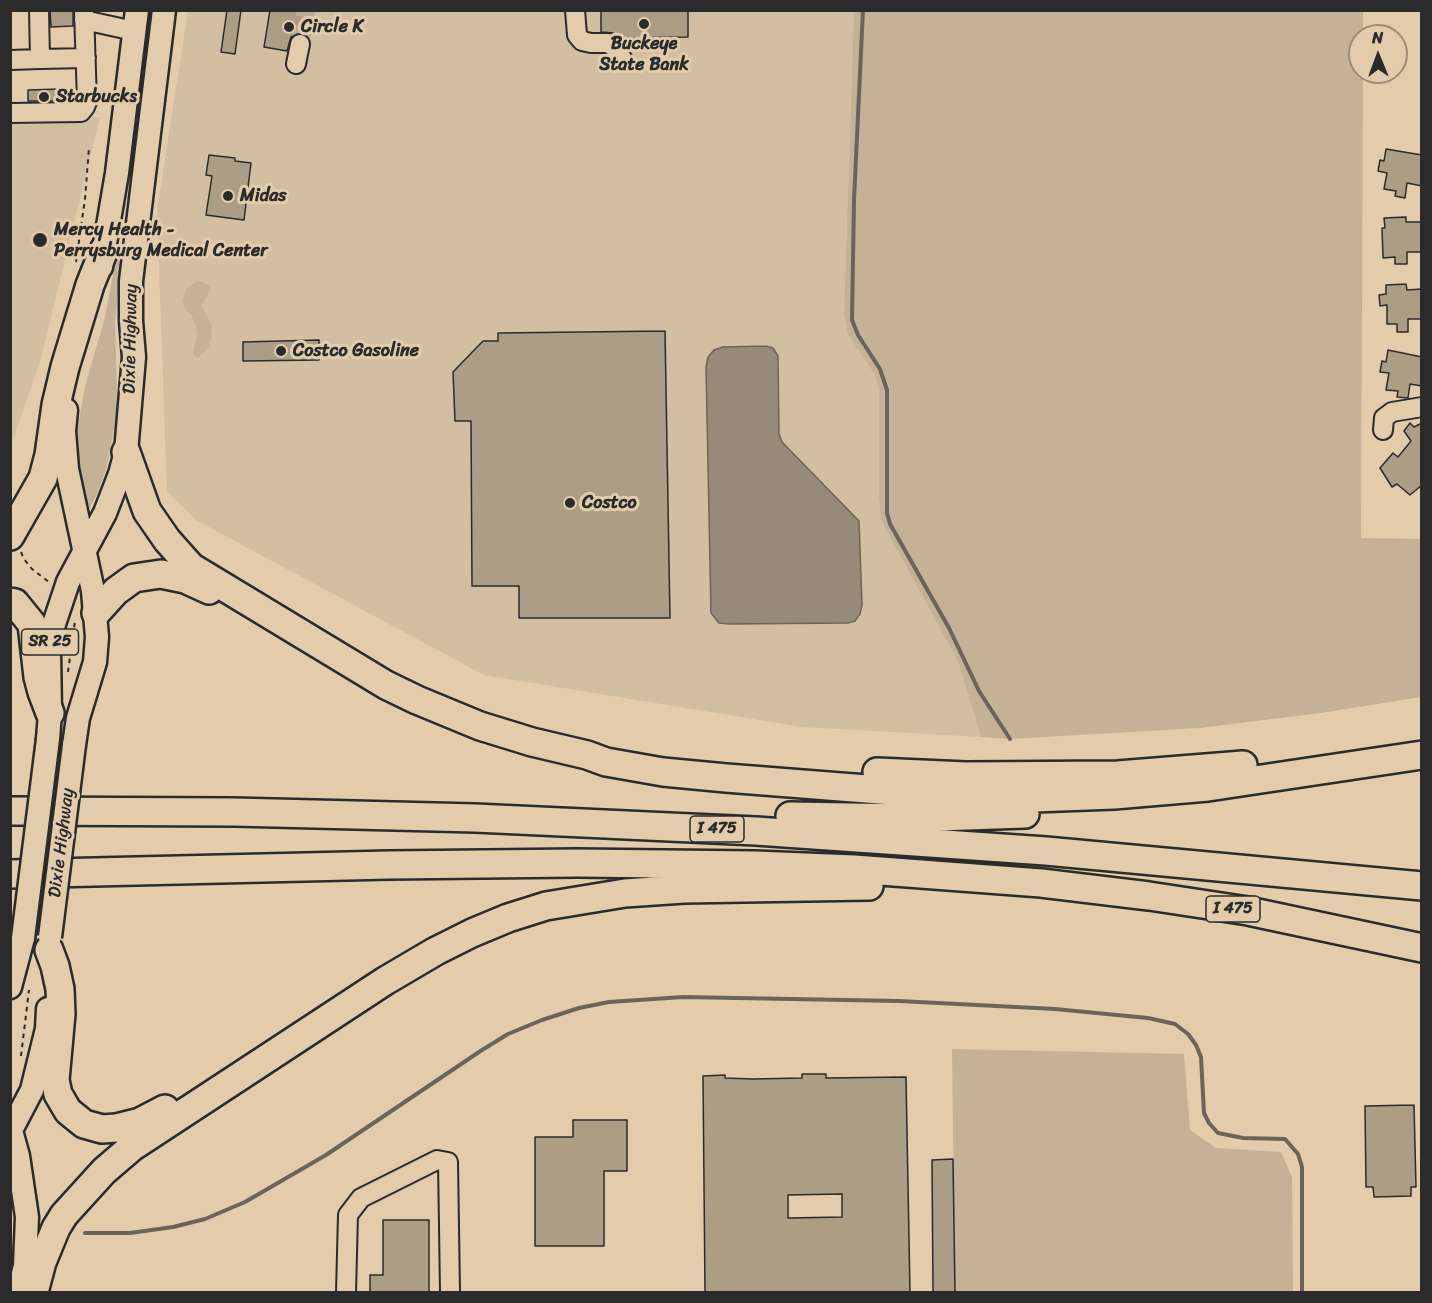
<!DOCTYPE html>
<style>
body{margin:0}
#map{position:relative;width:1432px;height:1303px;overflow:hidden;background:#e2ccab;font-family:Sriracha,sans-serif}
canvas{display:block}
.frame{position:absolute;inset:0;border:12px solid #2b2b2b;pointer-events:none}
.north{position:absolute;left:1348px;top:24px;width:60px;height:60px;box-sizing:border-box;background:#e2ccab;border:2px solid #998c78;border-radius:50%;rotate:359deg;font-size:16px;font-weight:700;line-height:24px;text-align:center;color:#2b2b2b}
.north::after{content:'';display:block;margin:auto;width:21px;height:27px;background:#2b2b2b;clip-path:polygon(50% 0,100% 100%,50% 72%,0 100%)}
</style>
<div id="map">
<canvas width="1432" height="1303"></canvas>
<div class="frame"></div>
<div class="north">N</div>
</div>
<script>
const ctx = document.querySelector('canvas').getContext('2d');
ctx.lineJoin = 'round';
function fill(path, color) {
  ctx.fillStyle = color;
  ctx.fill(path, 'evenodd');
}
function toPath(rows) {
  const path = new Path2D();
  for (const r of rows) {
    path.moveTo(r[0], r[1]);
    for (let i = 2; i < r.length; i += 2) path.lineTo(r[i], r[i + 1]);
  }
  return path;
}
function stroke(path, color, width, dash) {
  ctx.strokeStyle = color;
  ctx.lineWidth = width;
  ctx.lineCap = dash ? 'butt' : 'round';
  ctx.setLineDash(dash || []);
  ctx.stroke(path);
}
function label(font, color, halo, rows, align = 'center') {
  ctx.font = font + ' Sriracha,sans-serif';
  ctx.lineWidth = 6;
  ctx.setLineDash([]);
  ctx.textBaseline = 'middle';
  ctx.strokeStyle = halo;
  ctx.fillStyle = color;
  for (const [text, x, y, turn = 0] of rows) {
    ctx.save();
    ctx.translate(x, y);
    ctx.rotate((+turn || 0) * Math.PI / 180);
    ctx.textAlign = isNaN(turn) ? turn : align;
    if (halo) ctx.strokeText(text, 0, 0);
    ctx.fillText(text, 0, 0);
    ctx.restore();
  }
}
const built = toPath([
 [188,11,854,11,844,313,848,335,875,375,879,389,879,497,881,521,958,661,981,737,802,727,484,675,196,520,167,492,157,211],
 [11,117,100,117,40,362,11,445]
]);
const green = toPath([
 [854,11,1363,11,1363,36,1360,36,1360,72,1363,72,1361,538,1421,539,1421,697,1321,713,1199,728,1010,739,981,737,958,661,881,521,879,497,879,389,875,375,848,335,844,313],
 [116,260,121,261,115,323,117,391,116,419,106,470,97,494,85,517,78,490,76,437,85,386,104,321],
 [197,281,206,283,211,289,201,306,211,324,212,333,209,346,203,354,197,358,193,355,194,347,198,333,191,314,186,311,182,301,187,288],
 [952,1049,1184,1054,1190,1130,1216,1148,1281,1152,1292,1177,1293,1292,955,1292]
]);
const water = toPath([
 [766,346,773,348,778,356,779,434,782,442,859,521,862,605,860,614,855,621,848,623,729,624,719,623,711,613,706,367,708,357,714,350,723,347,766,346]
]);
const stream = toPath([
 [863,10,854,200,852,320,858,335,880,369,887,390,887,513,890,524,949,628,979,691,1010,739],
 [85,1233,130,1233,173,1227,205,1219,245,1202,326,1155,482,1050,508,1034,542,1020,579,1008,609,1002,683,997,899,1001,1055,1009,1148,1018,1175,1024,1188,1034,1196,1045,1201,1057,1204,1113,1209,1123,1218,1133,1243,1138,1285,1139,1298,1154,1302,1167,1302,1292]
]);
const building = toPath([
 [50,10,73,10,73,26,51,27,50,10],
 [227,10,241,10,235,54,221,52,227,10],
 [270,10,314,10,309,38,303,33,296,34,291,37,287,51,264,47,270,10],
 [601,10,688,10,688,37,620,38,613,33,601,32,601,10],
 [60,89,60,101,28,101,28,90,60,89],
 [1386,149,1422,155,1422,186,1407,183,1405,198,1395,196,1396,191,1384,189,1387,173,1378,171,1380,160,1384,161,1386,149],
 [209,155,235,158,235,161,251,163,244,220,206,215,212,176,206,175,209,155],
 [1406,217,1406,222,1422,222,1422,252,1407,252,1407,264,1395,264,1395,257,1383,258,1382,228,1385,228,1384,218,1406,217],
 [1406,284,1407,290,1422,289,1422,319,1408,319,1408,332,1397,332,1397,324,1387,324,1387,305,1380,306,1379,295,1386,294,1386,285,1406,284],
 [665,331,670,618,519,618,519,586,472,586,471,421,455,421,453,372,483,341,498,341,498,333,665,331],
 [319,340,319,360,243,361,243,342,319,340],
 [1388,350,1422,357,1422,386,1410,384,1408,398,1397,397,1398,391,1386,390,1389,373,1380,372,1382,361,1386,362,1388,350],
 [1410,423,1414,427,1422,423,1422,485,1410,495,1397,484,1392,487,1380,468,1393,453,1398,457,1411,441,1404,431,1410,423],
 [802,1074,826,1074,826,1078,906,1077,910,1293,705,1293,703,1076,725,1075,725,1078,753,1079,802,1078,802,1074],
 [842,1194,842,1217,788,1218,788,1195,842,1194],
 [1414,1105,1416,1187,1411,1187,1411,1196,1374,1197,1373,1187,1366,1187,1365,1106,1414,1105],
 [573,1120,627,1120,627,1171,604,1171,604,1246,535,1246,535,1137,573,1137,573,1120],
 [953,1159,955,1293,933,1293,932,1160,953,1159],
 [383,1220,429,1220,429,1293,370,1293,370,1275,383,1275,383,1220]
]);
const minorTunnel = toPath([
 [300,44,306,10]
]);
const path = toPath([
 [76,262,85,199,89,148],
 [21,552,24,559,32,569,49,582],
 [68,672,75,621],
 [21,1056,29,990]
]);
const minor = toPath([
 [39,10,40,59,86,58],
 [575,10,577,35,582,41,591,43,608,43,613,46,623,60],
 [84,20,134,31],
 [10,60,40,59],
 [296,64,300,44],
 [10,113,81,112,85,107,87,102,84,10],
 [1383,430,1384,418,1392,412,1422,407],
 [346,1292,348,1215,361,1198,437,1160,448,1162,450,1292]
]);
const major = toPath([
 [101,267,117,173,137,10],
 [66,410,64,431,67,469,93,591,97,637,95,662,78,718,74,745],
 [48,739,50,713,49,652,52,630,68,582,105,513,120,474,126,452,134,357,131,321,131,281,164,10],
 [10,987,23,938],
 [10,1127,18,1156,27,1217,25,1266,18,1292],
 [10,1132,32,1090,47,1029,48,1009]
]);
const highway = toPath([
 [126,452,147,511,167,540,191,567,386,685,417,700,480,726,532,742,587,755,606,762,663,772,726,778,956,796,1034,798,1114,795,1208,787,1422,755],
 [10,536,43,478,49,455,56,405,65,367,90,285,104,250],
 [10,602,15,603,32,624,38,677,42,692,50,713],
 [96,613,116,591,134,578,161,574,185,579,209,590],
 [877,772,966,776,1118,775,1243,765],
 [10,811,234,812,475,818,756,831,1046,851,1422,886],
 [790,816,908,818,1025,814],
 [10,874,389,865,577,863,755,865,854,869,1041,883,1149,896,1248,911,1422,948],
 [49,950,55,966,60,989,61,1014,55,1080,58,1094,68,1111,84,1124,102,1129,116,1128,140,1122,165,1109],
 [34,1292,42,1262,56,1228,64,1215,104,1171,132,1147,385,981,436,951,472,933,508,918,546,906,625,893,684,889,869,886]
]);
const majorBridge = toPath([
 [50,937,74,745],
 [23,938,48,739]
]);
const markers = [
 [644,24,6,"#2b2b2b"],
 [289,27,6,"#2b2b2b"],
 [44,97,6,"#2b2b2b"],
 [228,196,6,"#2b2b2b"],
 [40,240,8,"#2b2b2b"],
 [281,351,6,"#2b2b2b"],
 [570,503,6,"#2b2b2b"]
];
const shields = [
 [50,642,57],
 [717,829,54],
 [1233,909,54]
];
const shieldNames = [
 ["SR 25",50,642],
 ["I 475",717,829],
 ["I 475",1233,909]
];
const poiNames = [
 ["Circle K",301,27],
 ["Buckeye",644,44,"center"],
 ["State Bank",644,65,"center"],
 ["Starbucks",56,97],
 ["Midas",240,196],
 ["Mercy Health -",54,230],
 ["Perrysburg Medical Center",54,251],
 ["Costco Gasoline",293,351],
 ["Costco",582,503]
];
const streetNames = [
 ["Dixie Highway",131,339,-89],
 ["Dixie Highway",62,843,-83]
];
fill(built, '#d2bea0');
fill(green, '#c4b196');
fill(water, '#978a78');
stroke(water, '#6c6459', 1.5);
stroke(stream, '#6c6459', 4);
fill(building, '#ac9d85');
stroke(building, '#2b2b2b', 1.5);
stroke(minorTunnel, '#bdac91', 18, [18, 9]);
stroke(minor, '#2b2b2b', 22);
stroke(major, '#2b2b2b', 27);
stroke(highway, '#2b2b2b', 32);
stroke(path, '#2b2b2b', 2, [4.5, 4.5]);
stroke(minor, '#e2ccab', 18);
stroke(major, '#e2ccab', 22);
stroke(highway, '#e2ccab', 27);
stroke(majorBridge, '#2b2b2b', 27, []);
stroke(majorBridge, '#e2ccab', 22);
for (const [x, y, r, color] of markers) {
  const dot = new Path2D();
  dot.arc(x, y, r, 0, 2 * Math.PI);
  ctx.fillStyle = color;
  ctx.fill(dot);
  stroke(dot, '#e2ccab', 2);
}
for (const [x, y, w] of shields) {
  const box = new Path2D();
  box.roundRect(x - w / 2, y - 13, w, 26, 4.5);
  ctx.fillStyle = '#e2ccab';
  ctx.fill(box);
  stroke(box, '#2b2b2b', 1.5);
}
label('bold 16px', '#2b2b2b', null, shieldNames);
label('bold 18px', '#2b2b2b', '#e2ccab', poiNames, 'left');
label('18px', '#2b2b2b', '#e2ccab', streetNames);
</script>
